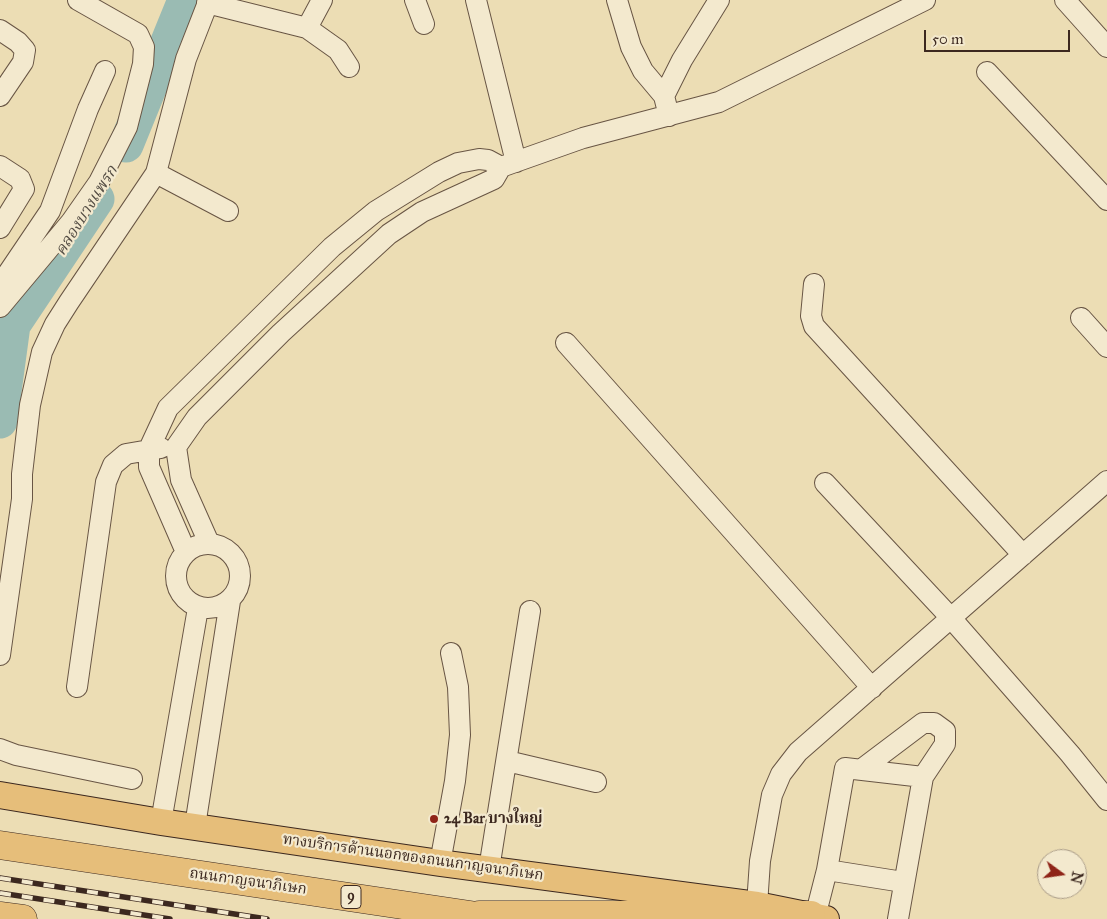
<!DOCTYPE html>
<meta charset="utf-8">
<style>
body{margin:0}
#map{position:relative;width:1107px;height:919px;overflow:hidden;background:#ecddb4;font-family:"IM FELL Great Primer",serif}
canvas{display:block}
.north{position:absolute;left:1037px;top:849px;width:50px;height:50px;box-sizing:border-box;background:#f3e9ce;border:1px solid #aa9c88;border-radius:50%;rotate:104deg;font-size:14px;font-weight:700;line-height:20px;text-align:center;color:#3c281f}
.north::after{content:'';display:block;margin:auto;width:18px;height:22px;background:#8f2418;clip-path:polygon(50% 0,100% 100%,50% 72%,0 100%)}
.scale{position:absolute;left:924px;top:30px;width:146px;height:22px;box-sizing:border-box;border:2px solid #3c281f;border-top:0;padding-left:6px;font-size:15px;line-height:18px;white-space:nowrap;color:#3c281f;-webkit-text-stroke:4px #f3e9ce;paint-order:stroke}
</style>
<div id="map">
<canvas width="1107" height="919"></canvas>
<div class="north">N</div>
<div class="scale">50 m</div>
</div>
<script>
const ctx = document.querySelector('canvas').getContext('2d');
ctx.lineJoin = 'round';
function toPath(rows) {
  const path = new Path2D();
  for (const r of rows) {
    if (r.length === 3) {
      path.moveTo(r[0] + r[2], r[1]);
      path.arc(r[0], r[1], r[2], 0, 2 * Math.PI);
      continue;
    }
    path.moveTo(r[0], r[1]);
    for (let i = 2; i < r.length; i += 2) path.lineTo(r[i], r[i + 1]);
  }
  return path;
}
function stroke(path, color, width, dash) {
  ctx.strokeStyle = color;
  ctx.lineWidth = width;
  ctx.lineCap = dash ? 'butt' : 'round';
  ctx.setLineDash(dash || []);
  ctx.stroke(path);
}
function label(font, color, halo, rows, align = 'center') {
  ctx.font = font + ' "IM FELL Great Primer","Noto Serif Thai",serif';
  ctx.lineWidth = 4.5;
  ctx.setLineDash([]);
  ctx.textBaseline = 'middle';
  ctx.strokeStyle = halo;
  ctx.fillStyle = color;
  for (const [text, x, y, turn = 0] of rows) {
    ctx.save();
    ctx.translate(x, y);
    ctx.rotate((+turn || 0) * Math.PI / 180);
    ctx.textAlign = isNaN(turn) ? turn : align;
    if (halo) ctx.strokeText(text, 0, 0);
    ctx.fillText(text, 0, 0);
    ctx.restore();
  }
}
const river = toPath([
 [126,145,185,0],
 [0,421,13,325,97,199]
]);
const minor = toPath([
 [415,0,424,24],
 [476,0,516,162],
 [617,0,631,47,643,71,664,96],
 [1065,0,1107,47],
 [207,3,307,28,338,50,349,67],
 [307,28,322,0],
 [0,30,18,42,25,50,23,62,0,96],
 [987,72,1107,200],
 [669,116,664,96,682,60,719,0],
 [0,166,20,179,24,189,0,228],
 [156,173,228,211],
 [814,284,811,316,814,326,1023,555],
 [0,285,50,211,88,109,105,71],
 [0,307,71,222,99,182,127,127,143,64,144,47,138,34,78,0],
 [1081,318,1107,347],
 [566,343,872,688],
 [825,483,951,618,1070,754,1107,800],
 [209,543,181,480,176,447,197,417,281,333,389,234,422,212,494,179,501,167,583,138,719,102,925,0],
 [208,576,32],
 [186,552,149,467,149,449,168,408,332,247,376,211,439,172,458,163,479,159,488,160,501,167],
 [0,655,22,499,22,474,30,405,42,352,55,324,69,302,156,173,186,59,209,0],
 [77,687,106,482,113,465,126,454,161,448],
 [0,749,16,755,132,779],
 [507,761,596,782],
 [862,769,923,723,934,723,945,731,945,744,923,777,898,919],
 [161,822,198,608],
 [195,826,230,601],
 [440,863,455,781,460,735,458,687,451,653],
 [489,869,530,611],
 [827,870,903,882],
 [757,905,760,861,772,795,781,774,798,752,1107,481],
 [815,917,827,870,845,768,923,777]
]);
const major = toPath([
 [0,795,161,822,440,863,757,905,826,919]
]);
const highway = toPath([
 [0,845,497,919],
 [479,915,811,915],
 [0,916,23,919]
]);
const rail = toPath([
 [0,878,267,919],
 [0,893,170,919]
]);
const markers = [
 [434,819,5,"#8f2418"]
];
const shields = [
 [351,897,20]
];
const shieldNames = [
 ["9",351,897]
];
const poiNames = [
 ["24 Bar บางใหญ่",444,819]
];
const streetNames = [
 ["ทางบริการด้านนอกของถนนกาญจนาภิเษก",413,858,8],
 ["ถนนกาญจนาภิเษก",248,882,8]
];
const waterNames = [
 ["คลองบางแพรก",87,211,-58]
];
stroke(river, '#9abbb3', 35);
stroke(minor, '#685544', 22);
stroke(major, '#3c281f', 28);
stroke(highway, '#3c281f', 29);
stroke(minor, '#f3e9ce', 20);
stroke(major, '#e6be7a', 26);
stroke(highway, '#e6be7a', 28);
stroke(rail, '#3c281f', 5.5);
stroke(rail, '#f3e9ce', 4, [11]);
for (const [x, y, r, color] of markers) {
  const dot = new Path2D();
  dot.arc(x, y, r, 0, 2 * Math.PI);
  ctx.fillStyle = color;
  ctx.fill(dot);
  stroke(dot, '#f3e9ce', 2);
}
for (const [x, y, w] of shields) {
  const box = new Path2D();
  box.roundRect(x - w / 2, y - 11.5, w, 23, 4);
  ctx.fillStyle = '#f3e9ce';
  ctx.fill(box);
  stroke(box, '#3c281f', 1);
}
label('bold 14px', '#3c281f', null, shieldNames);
label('bold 15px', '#3c281f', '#f3e9ce', poiNames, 'left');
label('15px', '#3c281f', '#f3e9ce', streetNames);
label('italic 16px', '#544d44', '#f3e9ce', waterNames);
</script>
